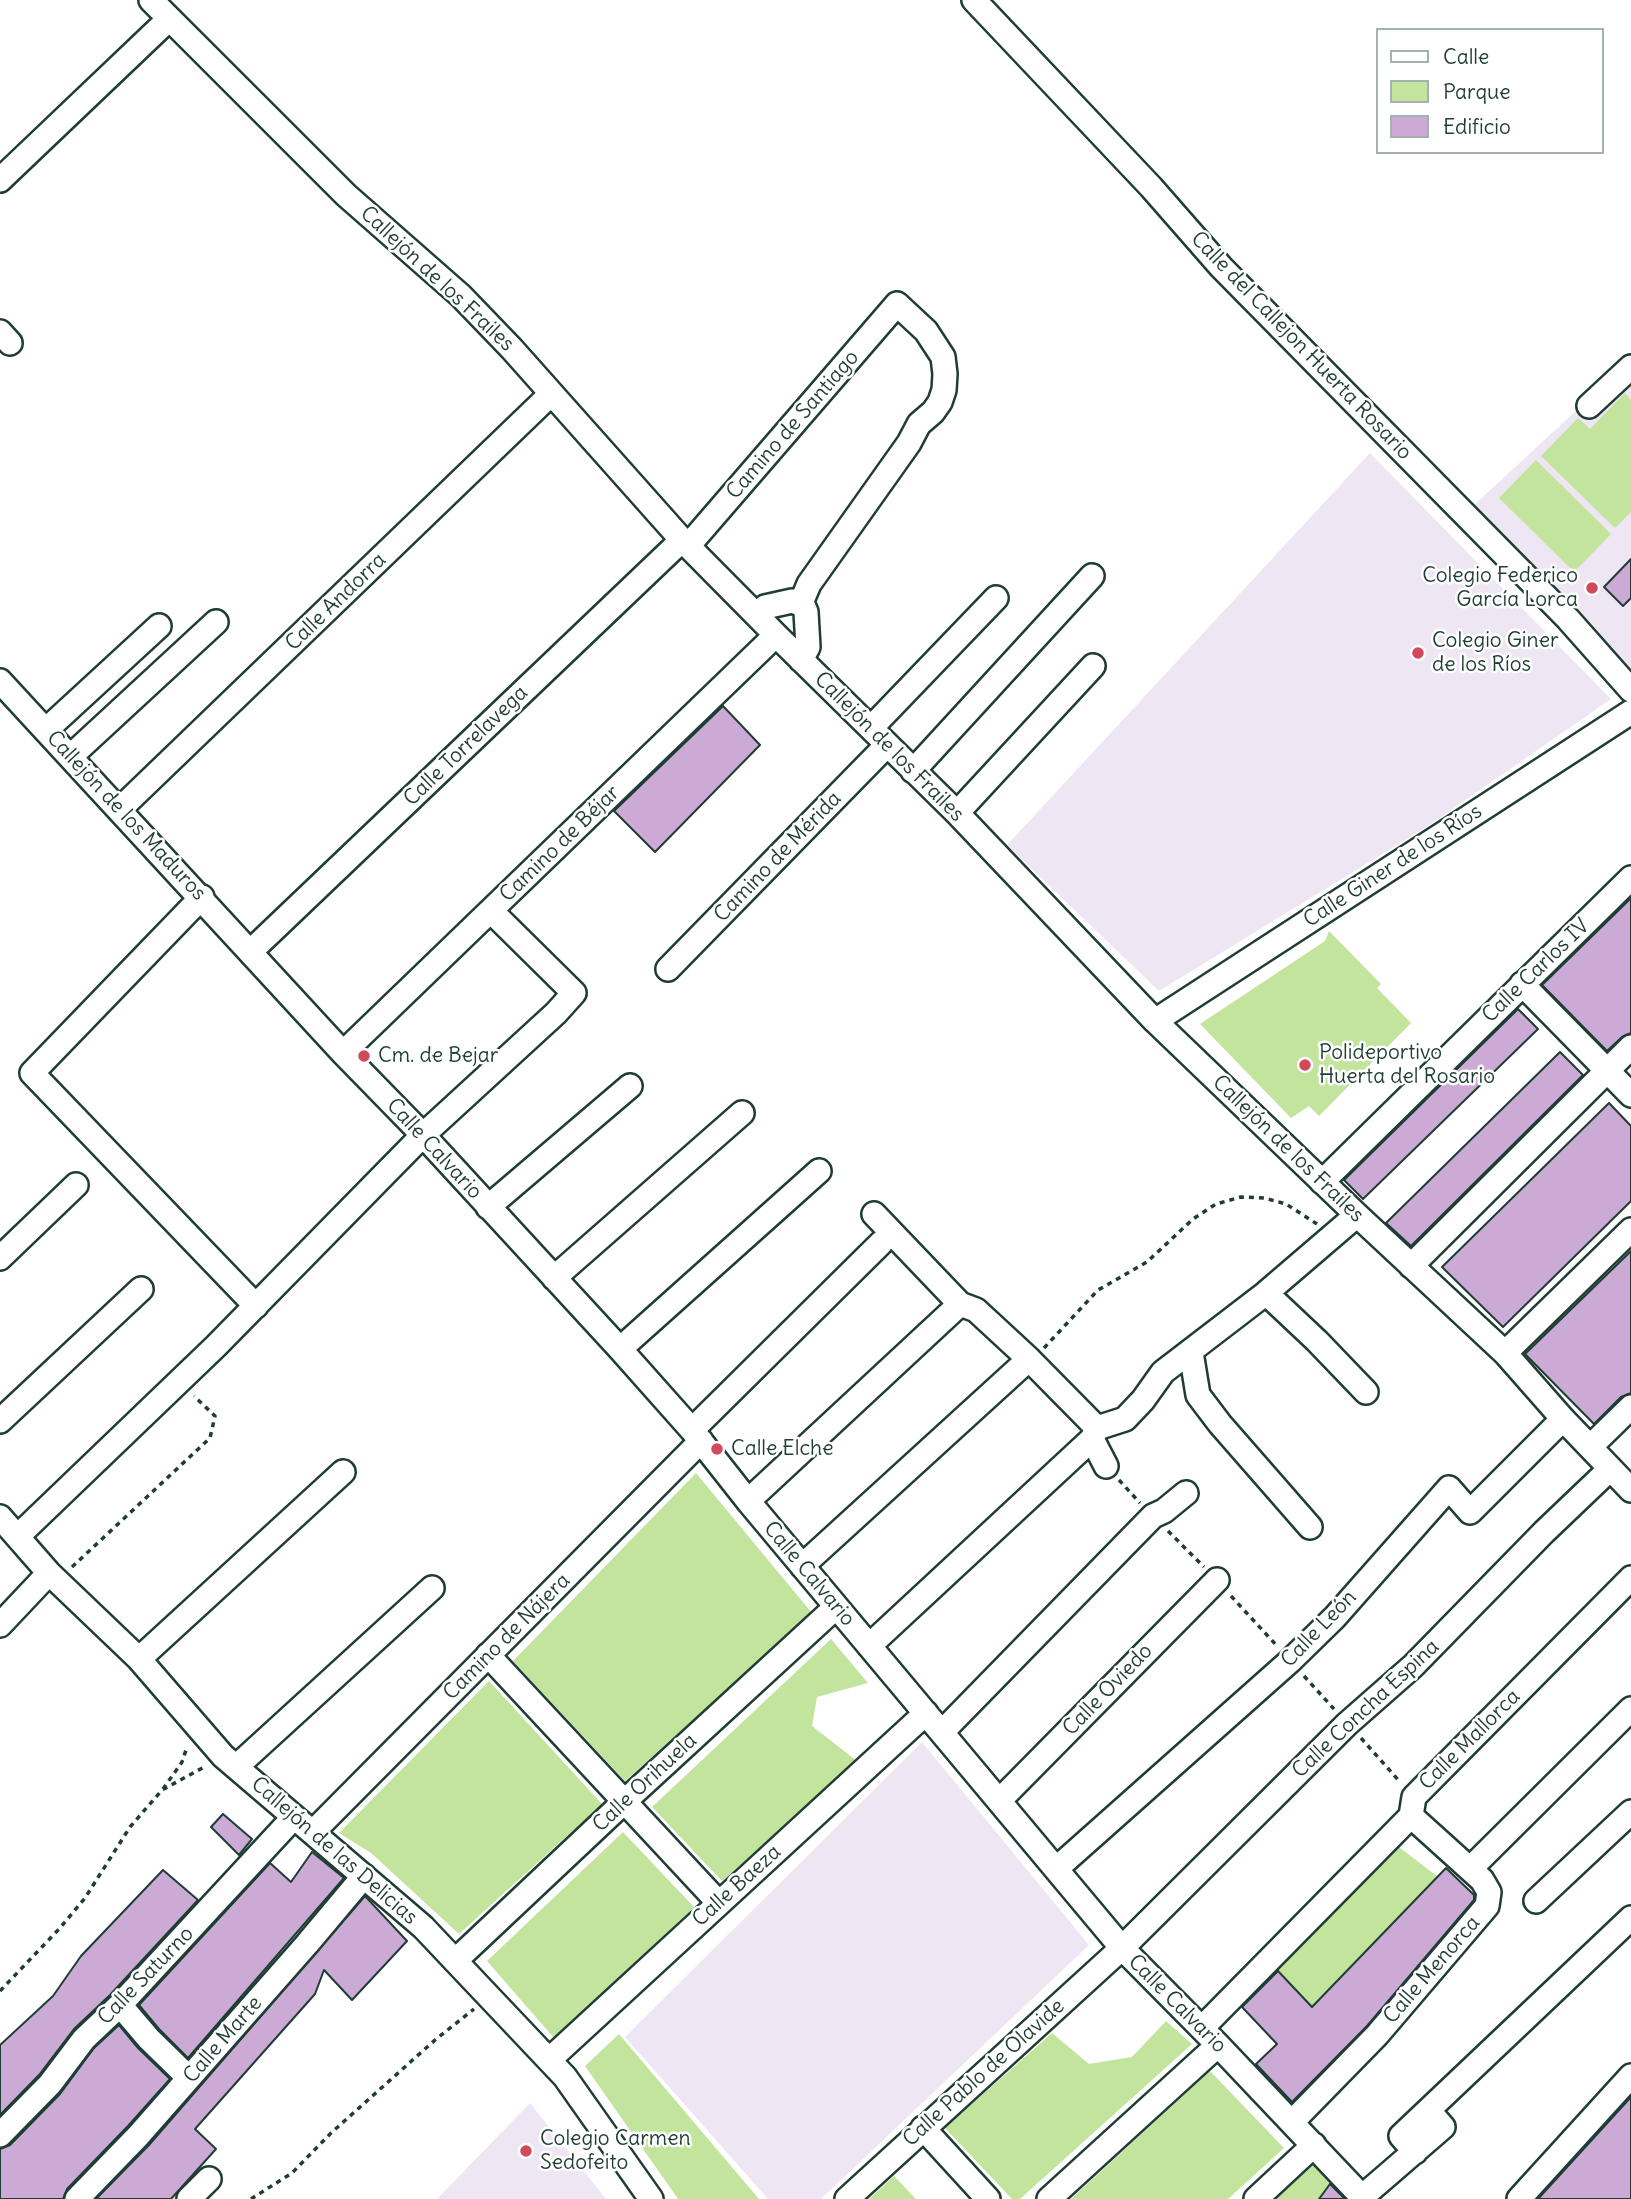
<!DOCTYPE html>
<meta charset="utf-8">
<style>
body{margin:0}
#map{position:relative;width:1631px;height:2199px;overflow:hidden;background:#fff;font-family:Delius,sans-serif}
canvas{display:block}
.legend{position:absolute;left:1376px;top:28px;width:228px;height:126px;box-sizing:border-box;background:#fff;border:2px solid #a5b1ae;margin:0;padding:9px 12px;list-style:none;font-size:21px;color:#1f3d34}
.legend li{display:flex;align-items:center;gap:14px;height:35px}
.legend b{width:35px;border:2px solid #a5b1ae}
</style>
<div id="map">
<canvas width="1631" height="2199"></canvas>
<ul class="legend">
<li><b style="height:9px;background:#fff"></b>Calle</li>
<li><b style="height:19px;background:#c2e49d"></b>Parque</li>
<li><b style="height:19px;background:#cbabd6"></b>Edificio</li>
</ul>
</div>
<script>
const ctx = document.querySelector('canvas').getContext('2d');
ctx.lineJoin = 'round';
function fill(path, color) {
  ctx.fillStyle = color;
  ctx.fill(path, 'evenodd');
}
function toPath(rows) {
  const path = new Path2D();
  for (const r of rows) {
    path.moveTo(r[0], r[1]);
    for (let i = 2; i < r.length; i += 2) path.lineTo(r[i], r[i + 1]);
  }
  return path;
}
function stroke(path, color, width, dash) {
  ctx.strokeStyle = color;
  ctx.lineWidth = width;
  ctx.lineCap = dash ? 'butt' : 'round';
  ctx.setLineDash(dash || []);
  ctx.stroke(path);
}
function label(font, color, halo, rows, align = 'center') {
  ctx.font = font + ' Delius,sans-serif';
  ctx.lineWidth = 5;
  ctx.setLineDash([]);
  ctx.textBaseline = 'middle';
  ctx.strokeStyle = halo;
  ctx.fillStyle = color;
  for (const [text, x, y, turn = 0] of rows) {
    ctx.save();
    ctx.translate(x, y);
    ctx.rotate((+turn || 0) * Math.PI / 180);
    ctx.textAlign = isNaN(turn) ? turn : align;
    if (halo) ctx.strokeText(text, 0, 0);
    ctx.fillText(text, 0, 0);
    ctx.restore();
  }
}
const built = toPath([
 [1631,360,1631,670,1473,506],
 [1370,453,1611,699,1428,826,1159,991,1007,845],
 [922,1742,1089,1945,821,2199,768,2199,625,2037],
 [530,2103,606,2199,437,2199]
]);
const green = toPath([
 [1625,393,1631,400,1631,512,1615,528,1541,456,1578,418,1590,429],
 [1536,460,1611,534,1574,572,1499,498],
 [1329,931,1381,984,1377,988,1411,1023,1319,1116,1309,1106,1291,1118,1200,1024,1325,941],
 [696,1473,812,1613,625,1781,513,1661],
 [831,1639,868,1683,817,1697,812,1726,857,1761,722,1881,652,1807],
 [489,1681,602,1804,459,1934,371,1853,339,1833],
 [623,1832,694,1907,554,2038,487,1961],
 [1399,1847,1438,1877,1312,2007,1277,1970],
 [1166,2021,1192,2044,1020,2199,1012,2199,945,2128,1052,2033,1089,2064,1132,2057],
 [619,2034,759,2199,678,2199,585,2066],
 [1210,2071,1284,2148,1228,2199,1071,2199],
 [1314,2163,1334,2179,1319,2199,1276,2199],
 [894,2176,916,2199,869,2199]
]);
const building = toPath([
 [1631,559,1631,598,1623,606,1604,587,1631,559],
 [723,706,760,745,655,852,614,811,723,706],
 [1631,898,1631,1033,1622,1037,1607,1051,1542,985,1631,898],
 [1518,1009,1538,1029,1363,1199,1344,1180,1518,1009],
 [1560,1052,1583,1075,1411,1246,1386,1223,1560,1052],
 [1609,1103,1631,1126,1631,1201,1503,1327,1442,1267,1609,1103],
 [1631,1251,1631,1393,1621,1397,1594,1424,1525,1354,1631,1251],
 [223,1814,252,1839,239,1855,211,1827,223,1814],
 [312,1852,344,1878,188,2058,159,2029,139,2005,270,1863,291,1882,312,1852],
 [1446,1868,1474,1895,1474,1900,1367,2026,1292,2102,1256,2064,1277,2044,1242,2007,1278,1971,1312,2007,1446,1868],
 [163,1870,198,1900,110,1995,74,2029,39,2075,0,2115,0,2045,53,1996,81,1956,163,1870],
 [365,1896,407,1941,352,2000,324,1970,315,1994,195,2129,216,2149,171,2199,96,2199,149,2145,365,1896],
 [119,2025,138,2048,170,2079,128,2126,67,2189,63,2199,0,2199,0,2149,10,2145,60,2094,94,2048,119,2025],
 [1631,2097,1631,2199,1538,2199,1631,2097],
 [1330,2184,1345,2199,1319,2199,1330,2184]
]);
const path = toPath([
 [1044,1348,1098,1290,1147,1262,1193,1219,1216,1204,1241,1197,1264,1198,1286,1204,1317,1224],
 [1119,1480,1140,1503],
 [1168,1531,1204,1567],
 [72,1567,210,1438,215,1416,194,1396],
 [1231,1596,1278,1647],
 [1304,1676,1334,1709],
 [1361,1738,1400,1782],
 [163,1789,182,1762,187,1747],
 [0,1991,60,1928,85,1898,130,1827,162,1790,206,1766],
 [251,2199,292,2173,331,2133,435,2040,474,2009]
]);
const minor = toPath([
 [151,0,346,195,461,296,512,349,682,540,776,635,957,813,1155,1021,1357,1215,1505,1353,1563,1419,1631,1490],
 [974,0,1151,187,1221,267,1568,619,1631,690],
 [0,180,169,19],
 [0,332,10,343],
 [1589,406,1631,367],
 [688,546,897,304,926,331,943,357,945,374,944,390,940,402,933,412,919,424,909,443,809,584,801,603],
 [756,614,765,607,792,601,803,605,806,612,808,647,801,660],
 [0,681,343,1053,423,1135,620,1349,692,1430,748,1501,1122,1948,1218,2045,1364,2199],
 [871,728,996,598],
 [46,730,159,626],
 [71,756,216,622],
 [913,771,1092,576],
 [120,809,551,394],
 [957,813,1093,666],
 [202,897,32,1073,256,1306],
 [250,952,682,540],
 [668,969,887,745],
 [1522,984,1631,1095],
 [1155,1021,1631,712],
 [343,1053,776,635],
 [1322,1182,1631,878],
 [488,1207,630,1086],
 [874,1214,960,1304,976,1310,1029,1359,1097,1428,1125,1419,1143,1400,1163,1372,1266,1293,1357,1215],
 [0,1258,76,1185],
 [1411,1266,1631,1047],
 [554,1278,742,1113],
 [1266,1293,1317,1341,1366,1392],
 [620,1349,819,1171],
 [1191,1352,1198,1395,1220,1424,1310,1527],
 [1505,1353,1631,1230],
 [0,1421,141,1289],
 [1097,1428,1092,1439,1106,1466],
 [692,1430,881,1243],
 [1590,1447,1631,1407],
 [748,1501,960,1304],
 [0,1517,49,1573,139,1659,223,1756,423,1927,565,2077,651,2199],
 [18,1536,216,1346,423,1135,556,1013,574,993,491,911],
 [802,1566,1029,1359],
 [0,1625,49,1573],
 [869,1646,1092,1439],
 [488,1655,718,1902],
 [139,1659,343,1472],
 [942,1732,1153,1516,1164,1511,1186,1493],
 [236,1767,432,1588],
 [999,1801,1217,1580],
 [313,1832,701,1441],
 [1471,1868,1631,1709],
 [1056,1869,1290,1661,1335,1617,1449,1488,1470,1512,1563,1419],
 [1536,1901,1631,1812],
 [455,1961,625,1801,836,1607],
 [120,2005,149,2039,189,2078],
 [1202,2028,1411,1816,1414,1797,1631,1578],
 [549,2060,926,1713],
 [1292,2122,1377,2035,1487,1906,1489,1892,1482,1880,1411,1816],
 [923,2128,988,2199],
 [0,2135,50,2084,84,2039,120,2005,294,1817],
 [1415,2152,1401,2136,1631,1918],
 [1362,2197,1443,2127,1429,2111],
 [77,2199,138,2136,307,1944,364,1876],
 [189,2199,209,2179],
 [847,2199,1122,1948,1347,1724,1413,1666,1544,1532,1610,1469],
 [1049,2199,1218,2045],
 [1256,2199,1314,2145],
 [1519,2199,1631,2076]
]);
const markers = [
 [1592,588,7,"#d1495b"],
 [1418,653,7,"#d1495b"],
 [364,1056,7,"#d1495b"],
 [1305,1065,7,"#d1495b"],
 [717,1449,7,"#d1495b"],
 [526,2151,7,"#d1495b"]
];
const streetNames = [
 ["Callejón de los Frailes",437,279,43],
 ["Calle del Callejon Huerta Rosario",1301,346,46],
 ["Camino de Santiago",793,425,-49],
 ["Calle Andorra",336,602,-44],
 ["Calle Torrelavega",466,746,-44],
 ["Callejón de los Frailes",889,747,45],
 ["Callejón de los Maduros",126,816,47],
 ["Camino de Béjar",560,844,-44],
 ["Camino de Mérida",778,857,-46],
 ["Calle Giner de los Ríos",1393,866,-33],
 ["Calle Carlos IV",1536,971,-44],
 ["Calle Calvario",434,1149,47],
 ["Callejón de los Frailes",1288,1149,44],
 ["Calle Calvario",809,1574,50],
 ["Calle León",1319,1629,-46],
 ["Camino de Nájera",507,1637,-45],
 ["Calle Oviedo",1108,1690,-46],
 ["Calle Concha Espina",1366,1709,-43],
 ["Calle Mallorca",1470,1740,-45],
 ["Calle Orihuela",645,1783,-43],
 ["Callejón de las Delicias",334,1851,41],
 ["Calle Baeza",737,1886,-42],
 ["Calle Menorca",1432,1970,-49],
 ["Calle Saturno",146,1976,-46],
 ["Calle Calvario",1177,2004,45],
 ["Calle Marte",223,2040,-49],
 ["Calle Pablo de Olavide",984,2073,-42]
];
const poiNames = [
 ["Colegio Federico",1578,576,"right"],
 ["García Lorca",1578,600,"right"],
 ["Colegio Giner",1432,641],
 ["de los Ríos",1432,665],
 ["Polideportivo",1319,1053],
 ["Huerta del Rosario",1319,1077],
 ["Cm. de Bejar",378,1056],
 ["Calle Elche",731,1449],
 ["Colegio Carmen",540,2139],
 ["Sedofeito",540,2163]
];
fill(built, '#efe6f3');
fill(green, '#c2e49d');
fill(building, '#cbabd6');
stroke(building, '#1f3d34', 2);
stroke(minor, '#1f3d34', 28);
stroke(path, '#1f3d34', 3.5, [5, 5]);
stroke(minor, '#fff', 23);
for (const [x, y, r, color] of markers) {
  const dot = new Path2D();
  dot.arc(x, y, r, 0, 2 * Math.PI);
  ctx.fillStyle = color;
  ctx.fill(dot);
  stroke(dot, '#fff', 2.5);
}
label('21px', '#1f3d34', '#fff', streetNames);
label('21px', '#1f3d34', '#fff', poiNames, 'left');
</script>
